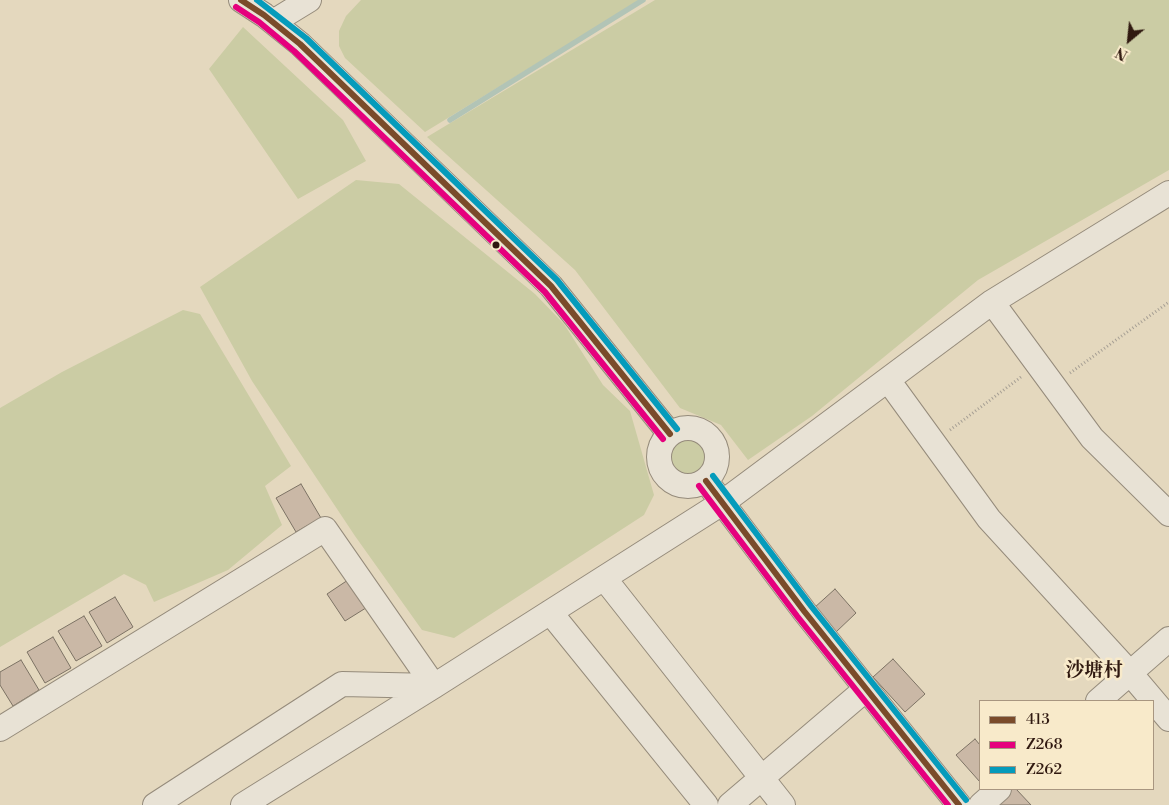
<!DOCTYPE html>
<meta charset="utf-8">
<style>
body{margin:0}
#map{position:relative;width:1169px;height:805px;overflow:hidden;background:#e4d8be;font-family:"Libre Bodoni",serif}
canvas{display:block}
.legend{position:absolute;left:979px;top:700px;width:175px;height:90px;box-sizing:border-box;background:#f8eaca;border:1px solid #a89680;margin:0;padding:6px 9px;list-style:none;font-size:15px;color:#301910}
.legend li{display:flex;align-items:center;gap:10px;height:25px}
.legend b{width:25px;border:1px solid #a89680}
.north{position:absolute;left:1104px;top:15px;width:50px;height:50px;-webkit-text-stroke:4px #f8eaca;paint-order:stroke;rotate:208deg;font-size:14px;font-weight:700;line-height:20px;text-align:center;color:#301910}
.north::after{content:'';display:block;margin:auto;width:18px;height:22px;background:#301910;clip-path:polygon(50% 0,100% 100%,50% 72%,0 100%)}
</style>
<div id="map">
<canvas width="1169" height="805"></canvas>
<ul class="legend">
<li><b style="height:6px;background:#7a4b2a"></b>413</li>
<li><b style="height:6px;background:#e5007d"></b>Z268</li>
<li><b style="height:6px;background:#059bbb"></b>Z262</li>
</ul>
<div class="north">N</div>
</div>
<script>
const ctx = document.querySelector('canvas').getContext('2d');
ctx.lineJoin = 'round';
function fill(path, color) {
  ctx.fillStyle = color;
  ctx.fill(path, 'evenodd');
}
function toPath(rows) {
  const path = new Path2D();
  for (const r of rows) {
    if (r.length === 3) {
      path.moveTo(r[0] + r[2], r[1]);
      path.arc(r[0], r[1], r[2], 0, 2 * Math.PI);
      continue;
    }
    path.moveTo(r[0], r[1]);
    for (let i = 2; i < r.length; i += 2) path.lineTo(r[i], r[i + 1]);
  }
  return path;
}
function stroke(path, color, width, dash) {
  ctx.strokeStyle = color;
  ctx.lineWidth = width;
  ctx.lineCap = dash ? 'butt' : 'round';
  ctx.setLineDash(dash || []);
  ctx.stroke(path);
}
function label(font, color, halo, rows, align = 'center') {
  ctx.font = font + ' "Libre Bodoni","Noto Serif SC",serif';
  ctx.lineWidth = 5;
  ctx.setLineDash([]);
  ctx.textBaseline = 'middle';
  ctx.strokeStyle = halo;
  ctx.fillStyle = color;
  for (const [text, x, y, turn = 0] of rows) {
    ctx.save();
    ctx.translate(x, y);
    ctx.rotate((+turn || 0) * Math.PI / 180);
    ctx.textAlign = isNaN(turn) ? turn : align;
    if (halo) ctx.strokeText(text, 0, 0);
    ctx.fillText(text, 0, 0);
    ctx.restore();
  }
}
const green = toPath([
 [361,0,641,0,425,132,345,58,339,46,339,31,346,16],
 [655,0,1169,0,1169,170,978,280,812,416,748,460,721,425,680,408,575,270,427,137],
 [243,27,343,120,366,161,298,199,209,69],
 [356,180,399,184,535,294,564,324,603,385,630,411,654,495,644,515,454,638,422,630,355,536,252,381,200,287],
 [183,310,200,314,291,466,265,486,282,525,228,570,154,602,146,585,124,574,0,647,0,408,62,372],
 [684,436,698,440,706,450,706,462,703,468,693,474,687,474,676,470,671,460,670,454,674,442,678,437]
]);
const stream = toPath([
 [450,120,643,0]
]);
const building = toPath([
 [301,484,321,518,296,532,276,498,301,484],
 [351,578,369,606,345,621,327,594,351,578],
 [835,589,856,613,836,632,814,608,835,589],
 [115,597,133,627,107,643,89,612,115,597],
 [84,616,102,646,76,661,58,631,84,616],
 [53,637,71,668,45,683,27,652,53,637],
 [893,659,925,694,905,712,873,677,893,659],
 [21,660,39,690,13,706,0,685,0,672,21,660],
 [975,739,980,745,980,782,956,755,975,739],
 [1010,789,1016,789,1031,805,993,805,1010,789]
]);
const path = toPath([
 [1070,373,1169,302],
 [950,430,1021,377]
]);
const minor = toPath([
 [241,0,264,15,300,44,551,286,670,434],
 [273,22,309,0],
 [992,302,1092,438,1169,514],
 [888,380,989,519,1130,673,1169,719],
 [688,457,29],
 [706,481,804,611,959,805],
 [604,578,783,805],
 [550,612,706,805],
 [1098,701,1169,639],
 [0,729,325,529,434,686],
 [155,805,342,684,434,686],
 [243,805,434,686,722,503,992,302,1169,193],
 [730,805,866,689],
 [981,805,999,789]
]);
const bus1 = toPath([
 [241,0,264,15,300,44,551,286,670,434],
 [706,481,804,611,959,805]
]);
const bus2 = toPath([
 [236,7,259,22,294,51,545,292,663,439],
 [699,486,797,616,948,805]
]);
const bus3 = toPath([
 [257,0,306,38,557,280,677,429],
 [713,476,811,606,966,800]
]);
const markers = [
 [496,245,4.5,"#301910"]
];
const quarterNames = [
 ["沙塘村",1094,671]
];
fill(green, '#cbcca4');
stroke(stream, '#b2c4b6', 5.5);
fill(building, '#cab8a6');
stroke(building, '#7c7264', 1);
stroke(minor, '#958b7b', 26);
stroke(path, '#a69f94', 3, [1, 2.5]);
stroke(minor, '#e8e2d5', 24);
stroke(bus1, '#7a4b2a', 6);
stroke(bus2, '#e5007d', 6);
stroke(bus3, '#059bbb', 6);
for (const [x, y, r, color] of markers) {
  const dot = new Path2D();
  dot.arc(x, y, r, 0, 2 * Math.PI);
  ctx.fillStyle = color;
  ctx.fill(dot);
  stroke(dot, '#f8eaca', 2);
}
label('bold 19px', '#301910', '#f8eaca', quarterNames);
</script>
